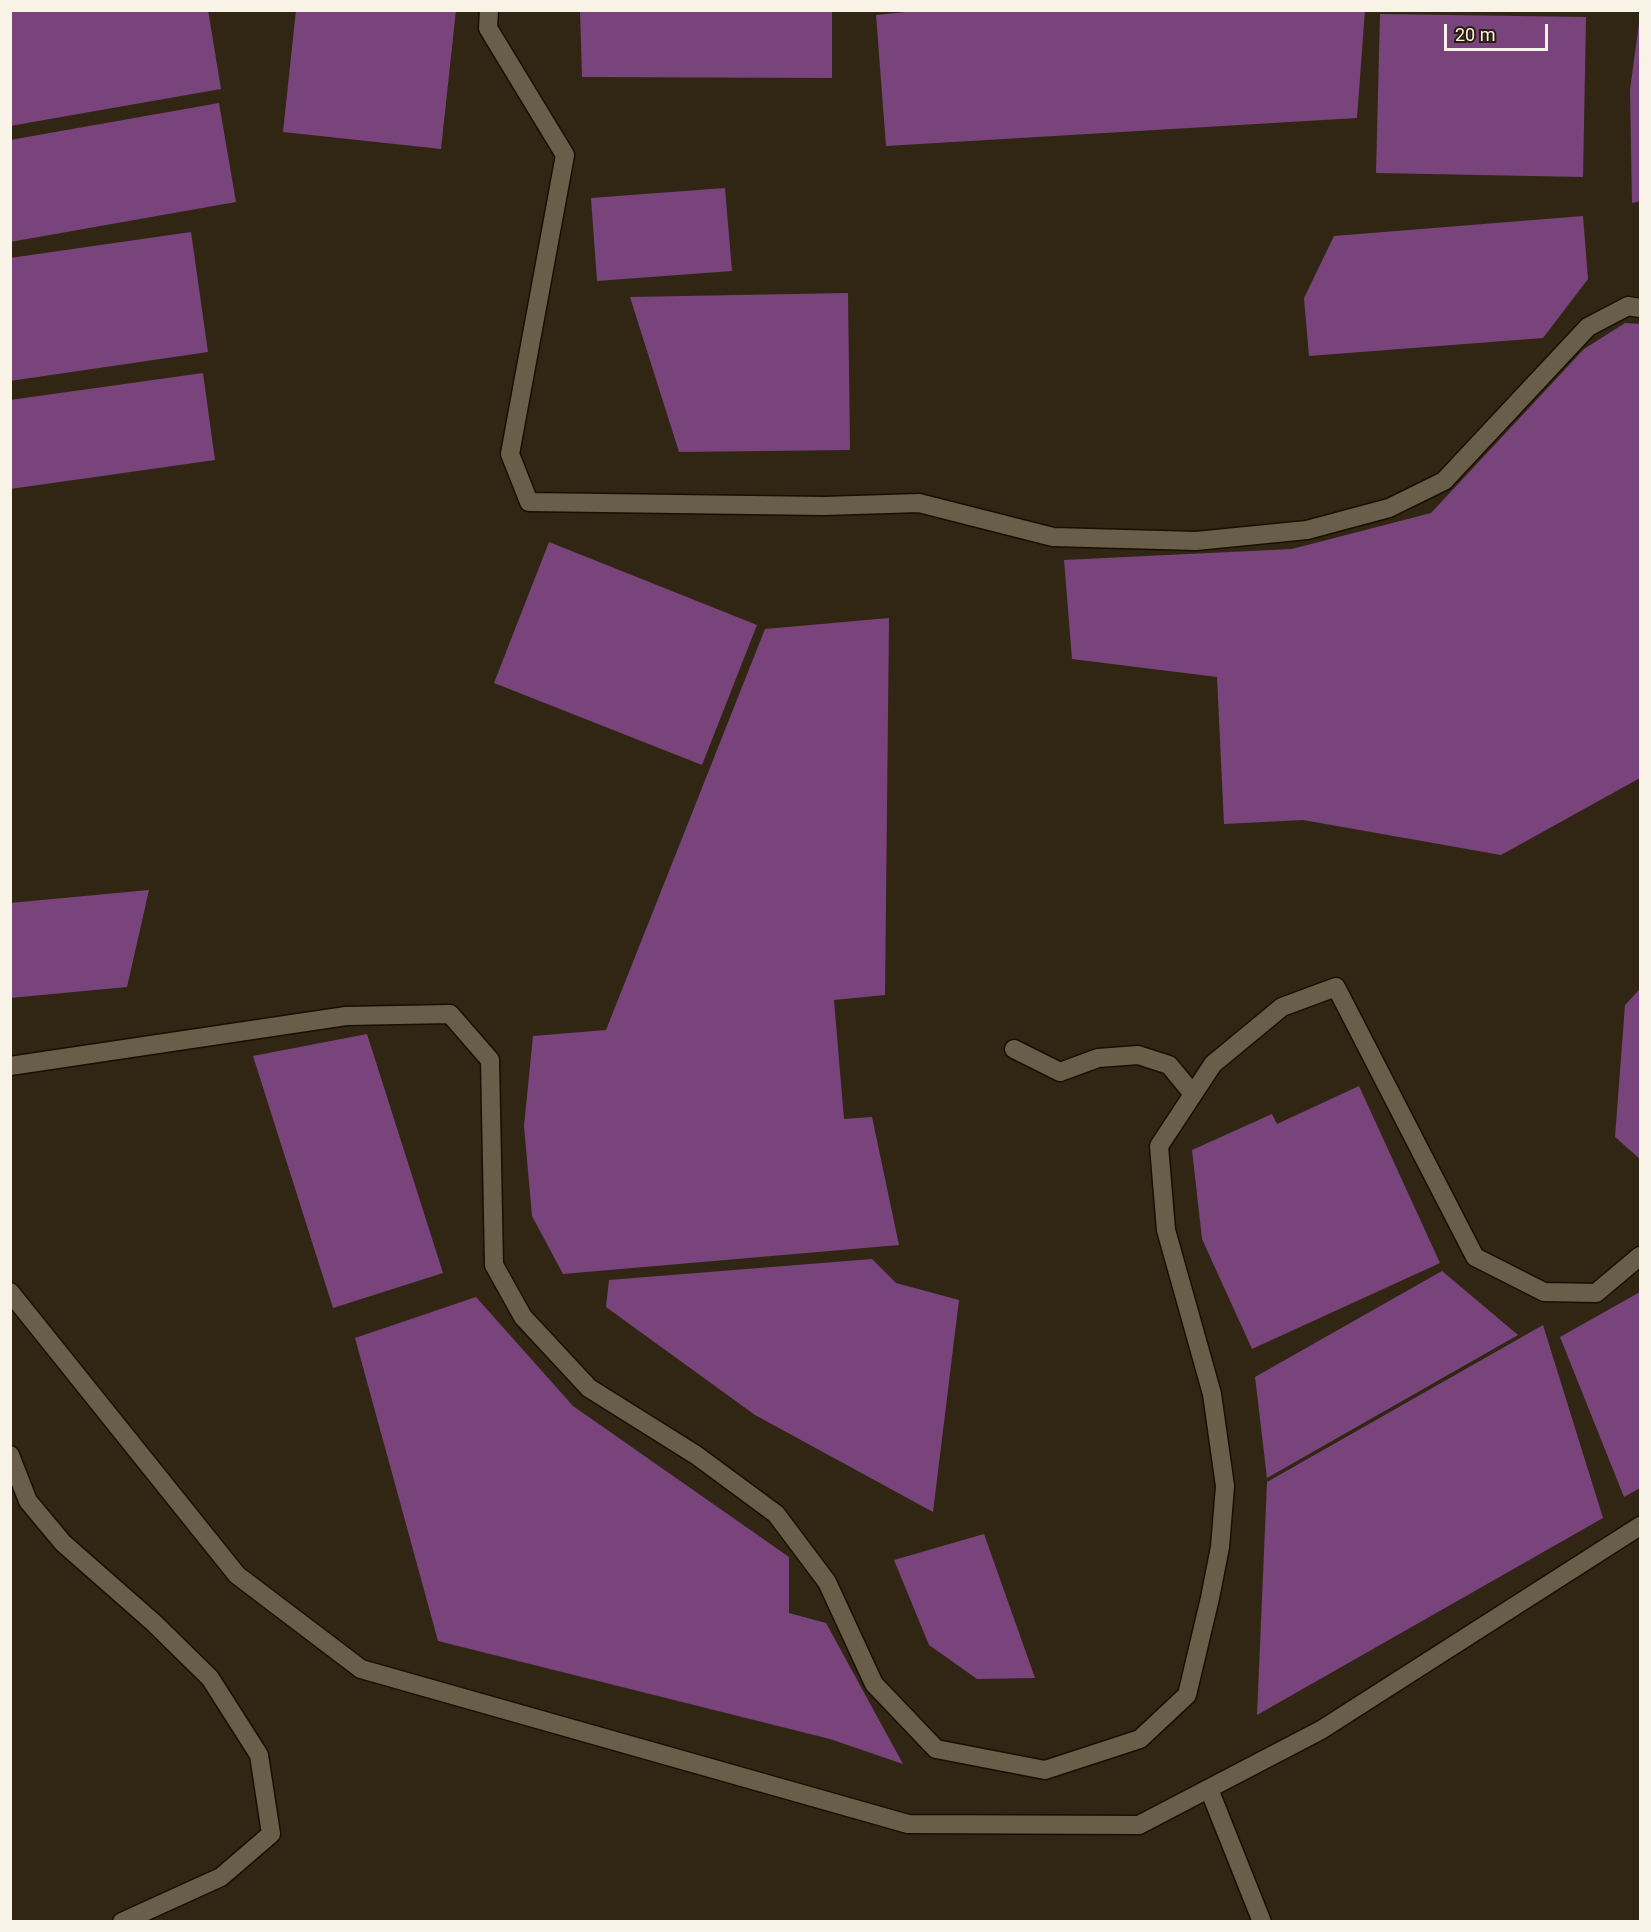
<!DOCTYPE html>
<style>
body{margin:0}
#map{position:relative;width:1651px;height:1932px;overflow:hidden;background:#312614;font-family:Roboto,sans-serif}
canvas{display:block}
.frame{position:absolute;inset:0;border:12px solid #f9f2e6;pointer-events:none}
.scale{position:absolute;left:1444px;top:24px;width:104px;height:27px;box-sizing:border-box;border:3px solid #f9f2e6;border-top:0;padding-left:8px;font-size:18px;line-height:21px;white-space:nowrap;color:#f9f2e6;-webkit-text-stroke:4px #271d0a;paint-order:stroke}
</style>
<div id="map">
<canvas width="1651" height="1932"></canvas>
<div class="frame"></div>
<div class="scale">20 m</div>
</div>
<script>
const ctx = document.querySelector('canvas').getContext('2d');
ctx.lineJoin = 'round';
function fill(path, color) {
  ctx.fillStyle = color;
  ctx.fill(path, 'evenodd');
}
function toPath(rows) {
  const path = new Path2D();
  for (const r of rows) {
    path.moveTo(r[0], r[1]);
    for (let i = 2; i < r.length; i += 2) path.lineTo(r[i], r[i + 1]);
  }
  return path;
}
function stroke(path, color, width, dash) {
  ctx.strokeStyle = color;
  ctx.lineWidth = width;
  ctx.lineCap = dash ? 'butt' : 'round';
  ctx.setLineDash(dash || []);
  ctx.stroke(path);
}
const building = toPath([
 [10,10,208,10,221,89,10,126],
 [296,10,456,10,441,149,283,132],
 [580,10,832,10,832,78,582,77],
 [926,10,1365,10,1357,118,886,146,876,15],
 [1380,14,1586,17,1583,177,1376,173],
 [1639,23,1640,201,1632,203,1630,90],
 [219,103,236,202,10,242,10,140],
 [725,188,732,271,597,281,591,198],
 [1583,216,1588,279,1543,338,1309,356,1304,298,1334,236],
 [191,232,208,352,10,381,10,258],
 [848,293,850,450,679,452,630,297],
 [1625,323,1640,324,1640,778,1501,855,1303,820,1224,824,1217,677,1072,659,1064,560,1292,549,1431,513,1584,349],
 [203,373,215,460,10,489,10,400],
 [549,542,757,625,702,765,494,683],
 [889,618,885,995,834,1000,844,1119,872,1117,899,1245,563,1274,532,1216,524,1126,533,1036,606,1030,765,629],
 [149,890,127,987,10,998,10,903],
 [1640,989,1640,1159,1615,1137,1625,1005],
 [367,1034,443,1273,333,1308,253,1056],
 [1359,1086,1440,1263,1252,1349,1202,1239,1192,1150,1272,1114,1277,1124],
 [872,1259,896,1283,959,1300,933,1512,755,1415,606,1307,609,1280],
 [1442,1271,1518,1335,1267,1478,1255,1377],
 [1640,1292,1640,1488,1624,1497,1560,1337],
 [476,1297,573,1406,789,1557,789,1613,826,1623,903,1764,830,1739,438,1641,355,1338],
 [1543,1325,1603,1518,1257,1715,1267,1482],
 [984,1534,1035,1678,977,1679,929,1645,894,1560]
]);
const minor = toPath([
 [489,10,488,28,565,155,510,454,529,502,824,506,919,503,1053,537,1196,541,1307,530,1389,508,1444,481,1588,327,1628,306,1640,308],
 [1014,1049,1060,1072,1098,1058,1138,1055,1169,1065,1193,1094],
 [10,1066,346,1016,450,1014,490,1060,494,1265,523,1317,589,1388,696,1455,776,1514,827,1582,874,1684,936,1749,1045,1770,1140,1739,1187,1695,1210,1598,1220,1547,1225,1486,1212,1394,1166,1230,1159,1146,1213,1064,1282,1007,1336,987,1475,1257,1544,1292,1596,1293,1640,1256],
 [10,1292,237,1575,361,1669,908,1824,1139,1825,1321,1730,1640,1526],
 [10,1455,28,1501,63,1543,154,1623,210,1678,259,1755,271,1834,221,1877,122,1922],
 [1209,1789,1262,1922]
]);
fill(building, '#79447b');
stroke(minor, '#180f01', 21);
stroke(minor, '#695e49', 18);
</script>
